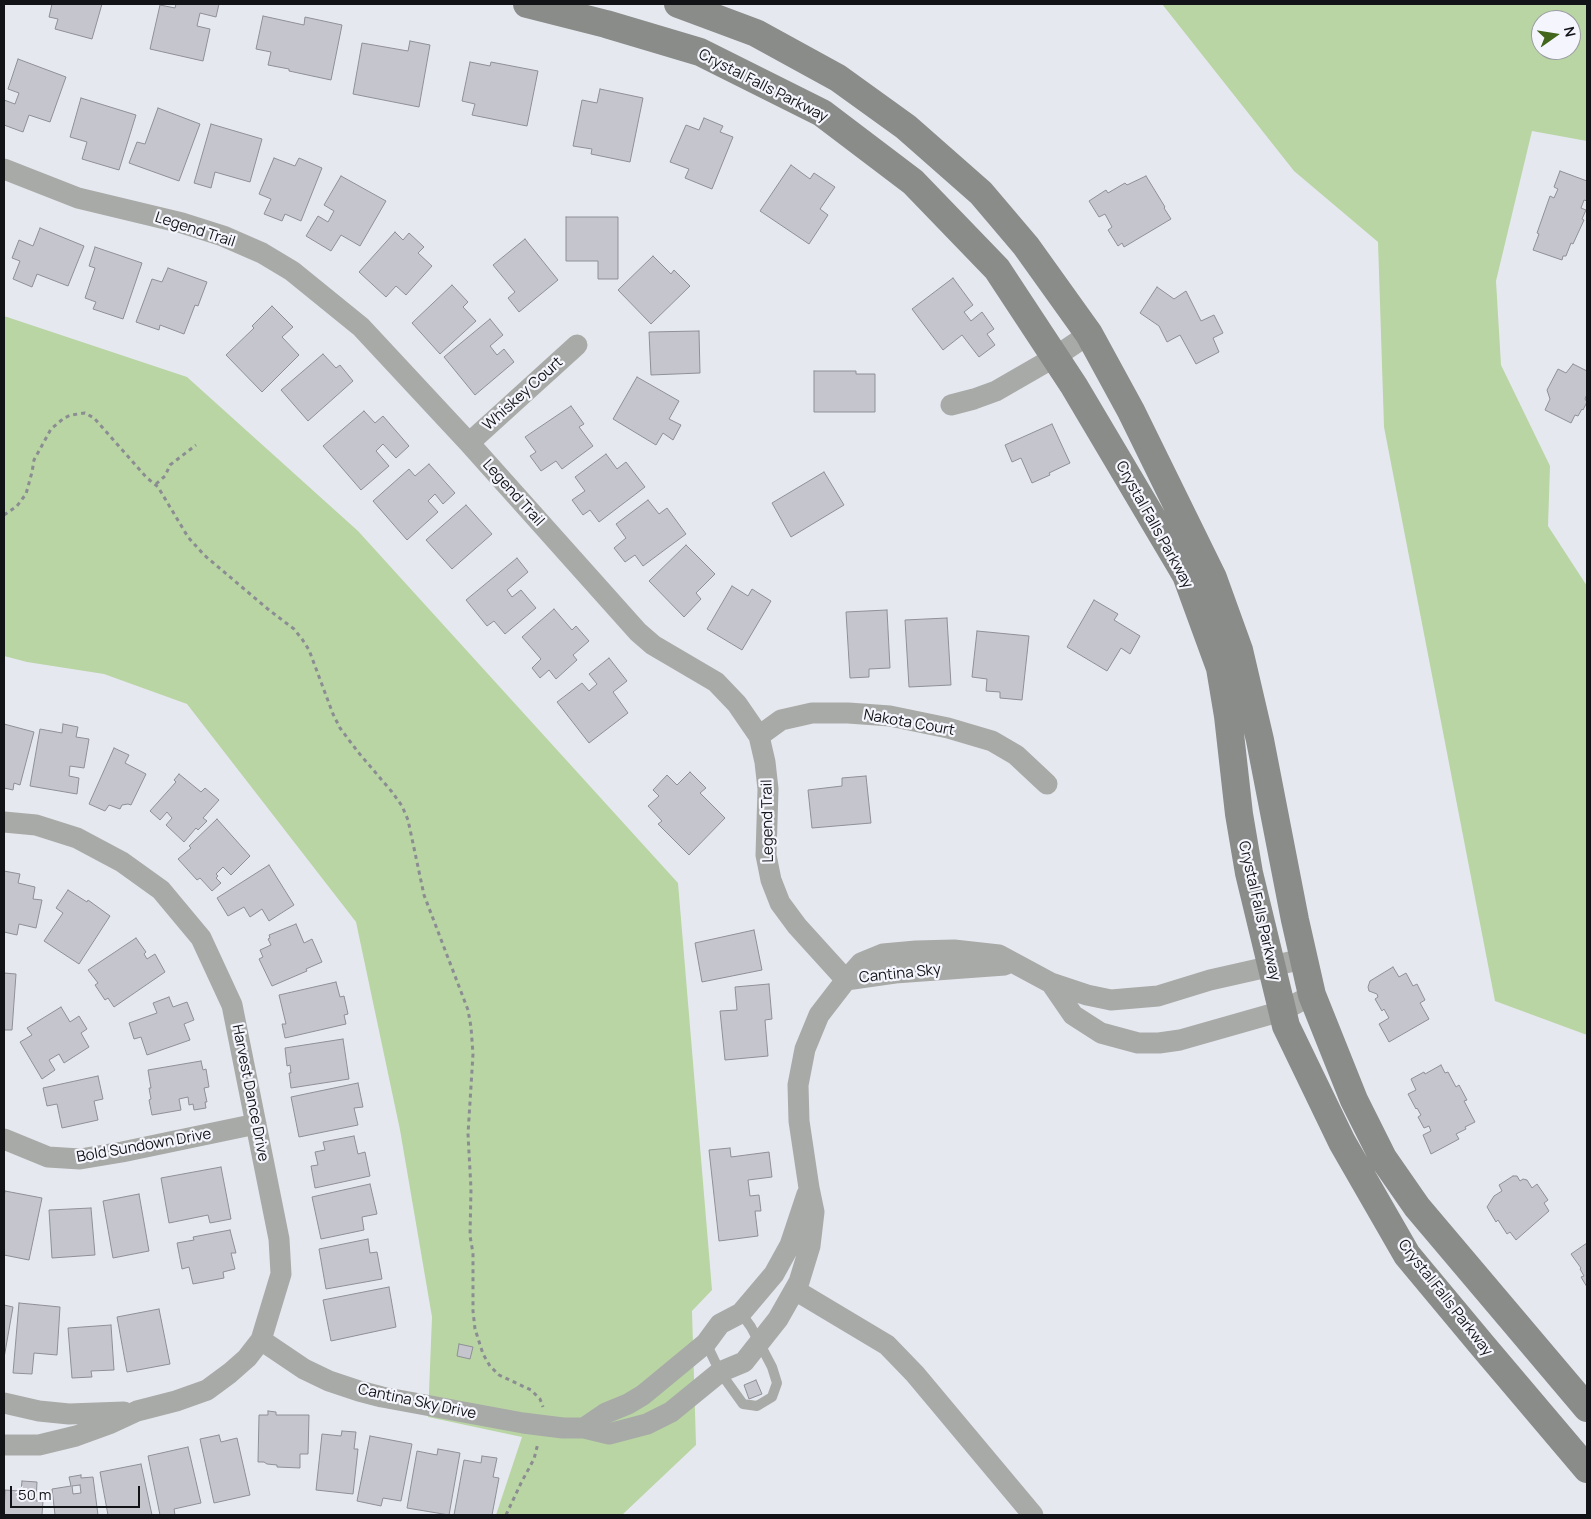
<!DOCTYPE html>
<style>
body{margin:0}
#map{position:relative;width:1591px;height:1519px;overflow:hidden;background:#e6e8f0;font-family:Manrope,sans-serif}
canvas{display:block}
.frame{position:absolute;inset:0;border:5px solid #121316;pointer-events:none}
.north{position:absolute;left:1531px;top:10px;width:50px;height:50px;box-sizing:border-box;background:#f4f5fd;border:1px solid #9a9ba1;border-radius:50%;rotate:77deg;font-size:14px;font-weight:700;line-height:20px;text-align:center;color:#121316}
.north::after{content:'';display:block;margin:auto;width:18px;height:22px;background:#43661d;clip-path:polygon(50% 0,100% 100%,50% 72%,0 100%)}
.scale{position:absolute;left:10px;top:1486px;width:130px;height:22px;box-sizing:border-box;border:2px solid #121316;border-top:0;padding-left:6px;font-size:15px;line-height:18px;white-space:nowrap;color:#121316;-webkit-text-stroke:4px #f4f5fd;paint-order:stroke}
</style>
<div id="map">
<canvas width="1591" height="1519"></canvas>
<div class="frame"></div>
<div class="north">N</div>
<div class="scale">50 m</div>
</div>
<script>
const ctx = document.querySelector('canvas').getContext('2d');
ctx.lineJoin = 'round';
function fill(path, color) {
  ctx.fillStyle = color;
  ctx.fill(path, 'evenodd');
}
function toPath(rows) {
  const path = new Path2D();
  for (const r of rows) {
    path.moveTo(r[0], r[1]);
    for (let i = 2; i < r.length; i += 2) path.lineTo(r[i], r[i + 1]);
  }
  return path;
}
function stroke(path, color, width, dash) {
  ctx.strokeStyle = color;
  ctx.lineWidth = width;
  ctx.lineCap = dash ? 'butt' : 'round';
  ctx.setLineDash(dash || []);
  ctx.stroke(path);
}
function label(font, color, halo, rows, align = 'center') {
  ctx.font = font + ' Manrope,sans-serif';
  ctx.lineWidth = 4.5;
  ctx.setLineDash([]);
  ctx.textBaseline = 'middle';
  ctx.strokeStyle = halo;
  ctx.fillStyle = color;
  for (const [text, x, y, turn = 0] of rows) {
    ctx.save();
    ctx.translate(x, y);
    ctx.rotate((+turn || 0) * Math.PI / 180);
    ctx.textAlign = isNaN(turn) ? turn : align;
    if (halo) ctx.strokeText(text, 0, 0);
    ctx.fillText(text, 0, 0);
    ctx.restore();
  }
}
const green = toPath([
 [1162,4,1587,4,1587,141,1532,131,1496,281,1501,365,1550,466,1548,526,1587,586,1587,1035,1495,1001,1384,427,1378,242,1294,171],
 [1541,20,1571,20,1571,50,1541,50],
 [4,316,187,377,358,531,678,883,712,1290,692,1311,696,1445,622,1515,496,1515,522,1437,428,1417,432,1317,400,1130,356,922,187,704,104,674,27,662,4,656]
]);
const building = toPath([
 [52,4,102,4,92,39,55,29,58,19,49,17,52,4],
 [176,4,219,4,216,17,200,13,197,26,210,29,203,61,150,49,160,5,175,8,176,4],
 [263,16,304,25,305,17,342,25,331,80,289,71,289,69,268,65,271,52,256,49,263,16],
 [410,41,430,45,419,107,353,94,362,43,408,51,410,41],
 [18,59,66,77,50,122,29,115,23,132,4,125,4,100,15,104,19,93,8,89,18,59],
 [470,62,490,66,491,62,538,71,527,126,472,115,475,104,462,101,470,62],
 [600,89,643,98,630,162,591,154,592,149,573,146,582,100,597,103,600,89],
 [81,98,136,115,119,170,82,159,87,142,70,137,81,98],
 [158,108,200,124,179,181,129,163,137,142,145,144,158,108],
 [704,118,723,126,720,132,733,137,712,189,685,178,689,169,670,162,686,125,699,130,704,118],
 [211,124,262,139,250,182,215,172,211,188,194,183,211,124],
 [274,158,295,166,299,158,322,168,301,221,285,214,282,221,264,214,271,199,259,194,274,158],
 [791,165,810,179,814,173,835,187,820,209,828,215,809,244,760,211,791,165],
 [1560,171,1587,181,1587,201,1584,200,1581,208,1586,210,1582,219,1584,220,1573,244,1571,243,1566,256,1563,256,1562,260,1533,250,1539,234,1537,233,1550,196,1554,198,1558,189,1554,187,1560,171],
 [341,176,386,201,360,246,341,235,331,251,306,236,318,216,328,222,334,211,324,205,341,176],
 [1146,176,1165,207,1164,208,1171,219,1124,247,1122,243,1118,246,1108,230,1112,227,1105,214,1099,217,1089,201,1106,190,1108,193,1125,183,1127,185,1146,176],
 [566,217,618,217,618,279,598,279,598,261,566,261,566,217],
 [40,228,84,246,68,286,37,274,32,287,13,279,20,261,12,258,19,240,33,246,40,228],
 [395,232,403,240,409,233,424,247,418,253,432,266,406,295,396,286,386,297,359,272,395,232],
 [525,239,558,280,519,312,508,298,515,292,493,265,525,239],
 [95,247,142,263,123,319,93,309,96,302,85,298,95,268,89,266,95,247],
 [653,256,671,274,674,270,690,286,651,324,618,290,653,256],
 [168,268,207,282,198,306,195,305,184,334,160,325,159,330,136,322,152,279,162,282,168,268],
 [953,278,973,305,964,312,971,321,982,312,994,329,987,334,995,345,979,357,962,335,943,350,912,309,953,278],
 [452,285,468,302,463,307,476,321,440,354,412,323,452,285],
 [1157,287,1174,299,1186,291,1201,321,1214,315,1223,333,1213,338,1219,352,1196,364,1180,335,1167,342,1159,326,1140,313,1157,287],
 [272,306,293,327,282,337,299,355,262,392,226,355,254,328,252,326,272,306],
 [490,319,503,335,490,346,497,355,504,349,514,362,475,395,444,357,490,319],
 [699,331,700,373,651,375,649,332,699,331],
 [323,354,336,368,340,365,353,381,308,421,281,390,323,354],
 [1573,364,1587,371,1587,394,1585,399,1587,402,1583,410,1582,409,1578,416,1575,415,1571,423,1545,410,1550,399,1547,390,1558,369,1566,373,1573,364],
 [814,371,856,371,856,374,875,374,875,412,814,412,814,371],
 [637,377,679,401,669,419,681,425,673,440,663,433,656,445,613,419,637,377],
 [571,406,584,424,579,427,593,446,562,469,556,461,541,471,530,456,536,452,525,437,571,406],
 [364,411,375,423,383,416,409,446,396,458,383,444,376,451,389,466,361,490,323,446,364,411],
 [1052,424,1070,463,1049,473,1050,475,1032,483,1021,458,1012,462,1005,445,1052,424],
 [606,454,617,469,626,462,645,487,599,522,590,510,583,515,572,500,585,491,575,477,606,454],
 [429,464,455,493,443,504,435,494,428,501,438,512,407,540,373,501,409,469,415,476,429,464],
 [824,472,844,505,791,537,772,503,824,472],
 [648,500,659,514,667,508,686,534,643,566,635,555,625,562,614,548,626,538,616,524,648,500],
 [466,505,492,534,452,569,426,540,466,505],
 [686,545,715,574,696,593,701,599,684,617,649,581,686,545],
 [517,558,528,572,507,590,512,597,521,590,536,608,505,634,494,621,487,626,466,600,517,558],
 [732,586,748,596,752,589,771,601,742,650,707,629,732,586],
 [1094,600,1118,614,1114,620,1140,636,1130,654,1121,648,1107,671,1067,647,1094,600],
 [554,609,572,630,576,626,589,641,573,655,577,660,556,679,549,670,540,678,532,668,541,659,522,637,554,609],
 [887,610,890,668,869,669,869,677,850,678,846,612,887,610],
 [947,618,951,685,909,687,905,620,947,618],
 [977,631,1029,636,1022,700,1000,698,1000,692,986,691,987,679,972,677,977,631],
 [609,658,627,681,613,692,628,713,589,743,557,702,582,683,589,691,597,684,589,674,609,658],
 [4,724,34,732,20,785,14,783,13,790,4,788,4,724],
 [63,724,78,727,76,737,89,739,84,768,70,766,69,776,79,778,77,794,30,786,40,729,62,733,63,724],
 [114,748,129,755,125,763,146,774,131,805,128,804,122,805,120,809,109,805,105,811,89,804,114,748],
 [690,772,706,788,700,793,725,818,689,855,658,824,662,821,648,806,659,796,653,790,667,775,677,785,690,772],
 [179,774,201,792,205,788,219,800,203,818,207,821,198,830,196,828,184,842,166,825,172,818,167,812,160,820,150,811,176,782,174,780,179,774],
 [866,776,871,823,812,828,808,790,842,786,842,778,866,776],
 [217,819,250,856,231,875,223,867,216,874,218,876,216,878,221,883,212,891,200,878,197,880,178,859,191,848,189,846,217,819],
 [269,865,294,905,269,921,262,909,250,917,244,907,228,916,217,898,269,865],
 [4,871,20,874,18,883,35,887,33,899,42,900,36,928,19,924,17,935,4,932,4,871],
 [68,890,87,902,88,900,110,916,79,964,44,941,63,913,56,908,68,890],
 [296,924,304,943,312,939,322,962,306,969,307,971,272,986,259,959,263,957,260,950,271,945,268,939,270,938,269,935,296,924],
 [754,930,762,970,702,982,695,943,754,930],
 [136,938,146,952,144,954,147,959,155,954,165,972,114,1007,108,998,105,1000,95,985,98,983,88,970,136,938],
 [1393,967,1399,977,1406,973,1413,986,1417,984,1425,1000,1420,1003,1429,1019,1389,1042,1379,1024,1389,1018,1384,1009,1382,1011,1375,999,1378,997,1377,994,1369,991,1368,987,1370,981,1393,967],
 [4,973,16,974,12,1030,4,1030,4,973],
 [336,982,340,997,344,996,348,1014,344,1015,346,1024,285,1038,282,1024,286,1024,279,995,336,982],
 [769,984,772,1019,765,1020,768,1056,725,1060,720,1011,737,1010,735,987,769,984],
 [169,997,173,1007,187,1002,194,1020,184,1024,190,1040,147,1055,141,1037,134,1039,129,1023,157,1013,153,1003,169,997],
 [61,1007,70,1022,79,1016,87,1029,81,1033,89,1047,64,1063,59,1054,49,1060,55,1070,42,1079,20,1042,32,1035,27,1028,61,1007],
 [343,1039,349,1079,291,1088,289,1073,291,1073,290,1065,287,1066,285,1048,343,1039],
 [201,1061,203,1070,206,1069,209,1087,204,1088,207,1102,205,1102,206,1108,194,1110,193,1104,189,1105,188,1097,179,1099,181,1110,152,1115,149,1100,151,1099,149,1088,151,1088,148,1070,201,1061],
 [1441,1065,1445,1073,1448,1072,1456,1087,1459,1085,1467,1100,1464,1101,1475,1122,1465,1127,1466,1129,1456,1134,1459,1139,1431,1154,1423,1135,1431,1131,1429,1126,1424,1128,1418,1117,1421,1115,1417,1108,1416,1109,1408,1094,1416,1090,1411,1079,1424,1072,1425,1074,1441,1065],
 [98,1076,103,1099,94,1101,98,1120,62,1128,57,1104,47,1106,43,1088,98,1076],
 [358,1083,363,1107,354,1108,358,1125,299,1137,291,1097,358,1083],
 [354,1136,358,1154,365,1152,370,1176,315,1188,311,1166,318,1165,315,1152,325,1150,323,1142,354,1136],
 [730,1148,731,1157,769,1152,772,1177,748,1180,750,1196,759,1195,761,1211,755,1211,758,1236,719,1241,709,1150,730,1148],
 [221,1167,231,1219,210,1223,208,1215,169,1223,161,1178,221,1167],
 [1513,1176,1517,1176,1520,1181,1523,1179,1527,1180,1532,1188,1537,1184,1548,1200,1544,1203,1549,1211,1516,1240,1510,1232,1507,1234,1498,1220,1496,1222,1487,1207,1494,1196,1502,1191,1499,1185,1513,1176],
 [370,1184,377,1214,362,1217,364,1230,321,1239,312,1197,370,1184],
 [5,1191,42,1198,29,1260,4,1255,4,1197,5,1191],
 [139,1194,149,1251,113,1258,103,1201,139,1194],
 [91,1208,95,1255,52,1258,49,1210,91,1208],
 [230,1230,236,1253,231,1253,235,1269,223,1272,224,1278,193,1284,189,1267,182,1269,177,1243,194,1240,193,1237,230,1230],
 [368,1239,370,1253,377,1252,382,1279,326,1289,319,1249,368,1239],
 [1587,1243,1587,1287,1581,1277,1584,1276,1580,1269,1581,1268,1571,1254,1587,1243],
 [389,1287,396,1327,331,1341,323,1300,389,1287],
 [19,1303,60,1307,57,1355,34,1353,32,1374,13,1373,19,1303],
 [4,1305,13,1307,4,1358,4,1305],
 [159,1309,170,1364,127,1372,117,1317,159,1309],
 [111,1325,114,1370,91,1371,92,1377,72,1378,68,1328,111,1325],
 [459,1344,473,1347,470,1359,457,1356,459,1344],
 [756,1380,762,1394,749,1399,744,1385,756,1380],
 [268,1411,276,1412,276,1415,309,1415,308,1454,300,1454,300,1468,277,1467,277,1465,267,1464,264,1462,258,1462,259,1415,268,1415,268,1411],
 [342,1431,356,1432,354,1449,358,1449,353,1494,316,1490,322,1434,341,1436,342,1431],
 [219,1435,221,1442,237,1438,250,1495,214,1503,200,1439,219,1435],
 [370,1436,412,1444,401,1501,383,1498,381,1506,357,1501,370,1436],
 [188,1447,201,1503,174,1509,175,1515,160,1515,148,1456,188,1447],
 [438,1449,460,1453,449,1515,407,1508,417,1451,437,1455,438,1449],
 [482,1456,497,1458,493,1477,499,1478,492,1515,454,1515,464,1460,481,1463,482,1456],
 [141,1464,152,1515,108,1515,100,1472,141,1464],
 [81,1475,81,1478,93,1477,98,1515,55,1515,52,1489,71,1486,69,1477,81,1475],
 [80,1485,81,1493,73,1494,72,1486,80,1485],
 [22,1481,37,1482,36,1501,43,1501,42,1515,4,1515,5,1490,21,1491,22,1481]
]);
const path = toPath([
 [156,484,165,476,170,465,196,445],
 [4,515,17,506,26,494,32,472,34,460,51,429,64,418,71,415,85,413,94,418,146,477,158,487,188,537,204,555,269,610,294,629,302,639,309,650,333,714,340,728,358,752,392,792,402,806,408,820,424,895,468,1010,471,1027,473,1054,468,1134,471,1189,470,1236,473,1253,473,1311,475,1329,483,1354,490,1366,499,1375,531,1390,540,1399,543,1407],
 [506,1515,521,1483,534,1459,538,1443]
]);
const lane = toPath([
 [706,1343,720,1372,743,1404,757,1406,772,1397,777,1383,772,1367,751,1327,741,1313]
]);
const street = toPath([
 [4,169,78,198,182,223,223,236,262,253,292,271,361,327,469,443,638,632,653,645,716,682,737,704,759,736,765,762,768,789,766,855,771,880,780,903,797,926,846,980],
 [951,405,974,399,996,391,1055,357,1089,334],
 [469,443,577,345],
 [759,736,781,720,812,713,848,713,890,716,948,728,992,741,1016,755,1047,784],
 [4,822,36,825,77,838,122,862,161,890,201,938,232,1005,279,1239,281,1274,261,1340,247,1358,230,1373,207,1390,176,1401,137,1411,109,1424,76,1436,39,1445,4,1445],
 [846,980,895,973,1005,965],
 [1051,983,1073,1015,1101,1033,1138,1043,1159,1043,1180,1040,1282,1011,1312,995],
 [4,1139,48,1157,80,1159,122,1152,256,1124],
 [795,1290,887,1345,915,1374,1033,1515],
 [261,1340,304,1369,329,1381,359,1391,382,1397,523,1423,563,1428,584,1428,609,1434,647,1424,671,1412,720,1372,744,1362,778,1319,799,1282,810,1246,814,1212,809,1188,799,1121,798,1085,805,1049,819,1015,846,980,861,963,883,954,916,951,954,950,999,955,1051,983,1087,995,1111,1000,1158,996,1210,980,1303,959],
 [4,1403,39,1411,69,1414,124,1412],
 [584,1428,606,1413,628,1404,643,1395,706,1343,720,1324,741,1313,774,1274,790,1245,807,1194]
]);
const secondary = toPath([
 [527,4,606,24,700,52,822,113,913,182,997,269,1074,386,1186,575,1220,668,1228,716,1239,814,1249,873,1286,1026,1342,1142,1407,1255,1482,1345,1587,1469],
 [678,4,756,33,838,78,906,127,981,193,1026,246,1089,334,1131,411,1213,578,1239,650,1260,740,1295,920,1312,995,1354,1100,1383,1158,1417,1207,1587,1408]
]);
const streetNames = [
 ["Crystal Falls Parkway",763,86,27],
 ["Legend Trail",195,230,18],
 ["Whiskey Court",523,394,-42],
 ["Legend Trail",513,493,48],
 ["Crystal Falls Parkway",1154,525,61],
 ["Nakota Court",909,723,10],
 ["Legend Trail",768,821,-91],
 ["Crystal Falls Parkway",1259,911,77],
 ["Cantina Sky",900,974,-6],
 ["Harvest Dance Drive",250,1093,79],
 ["Bold Sundown Drive",144,1146,-10],
 ["Crystal Falls Parkway",1445,1298,52],
 ["Cantina Sky Drive",417,1402,12]
];
fill(green, '#b9d5a3');
fill(building, '#c4c5cd');
stroke(building, '#8f9097', 1);
stroke(path, '#8b8d93', 3, [4, 4]);
stroke(lane, '#a8aaa7', 10);
stroke(street, '#a8aaa7', 21);
stroke(secondary, '#898c88', 28);
label('15px', '#121316', '#f4f5fd', streetNames);
</script>
